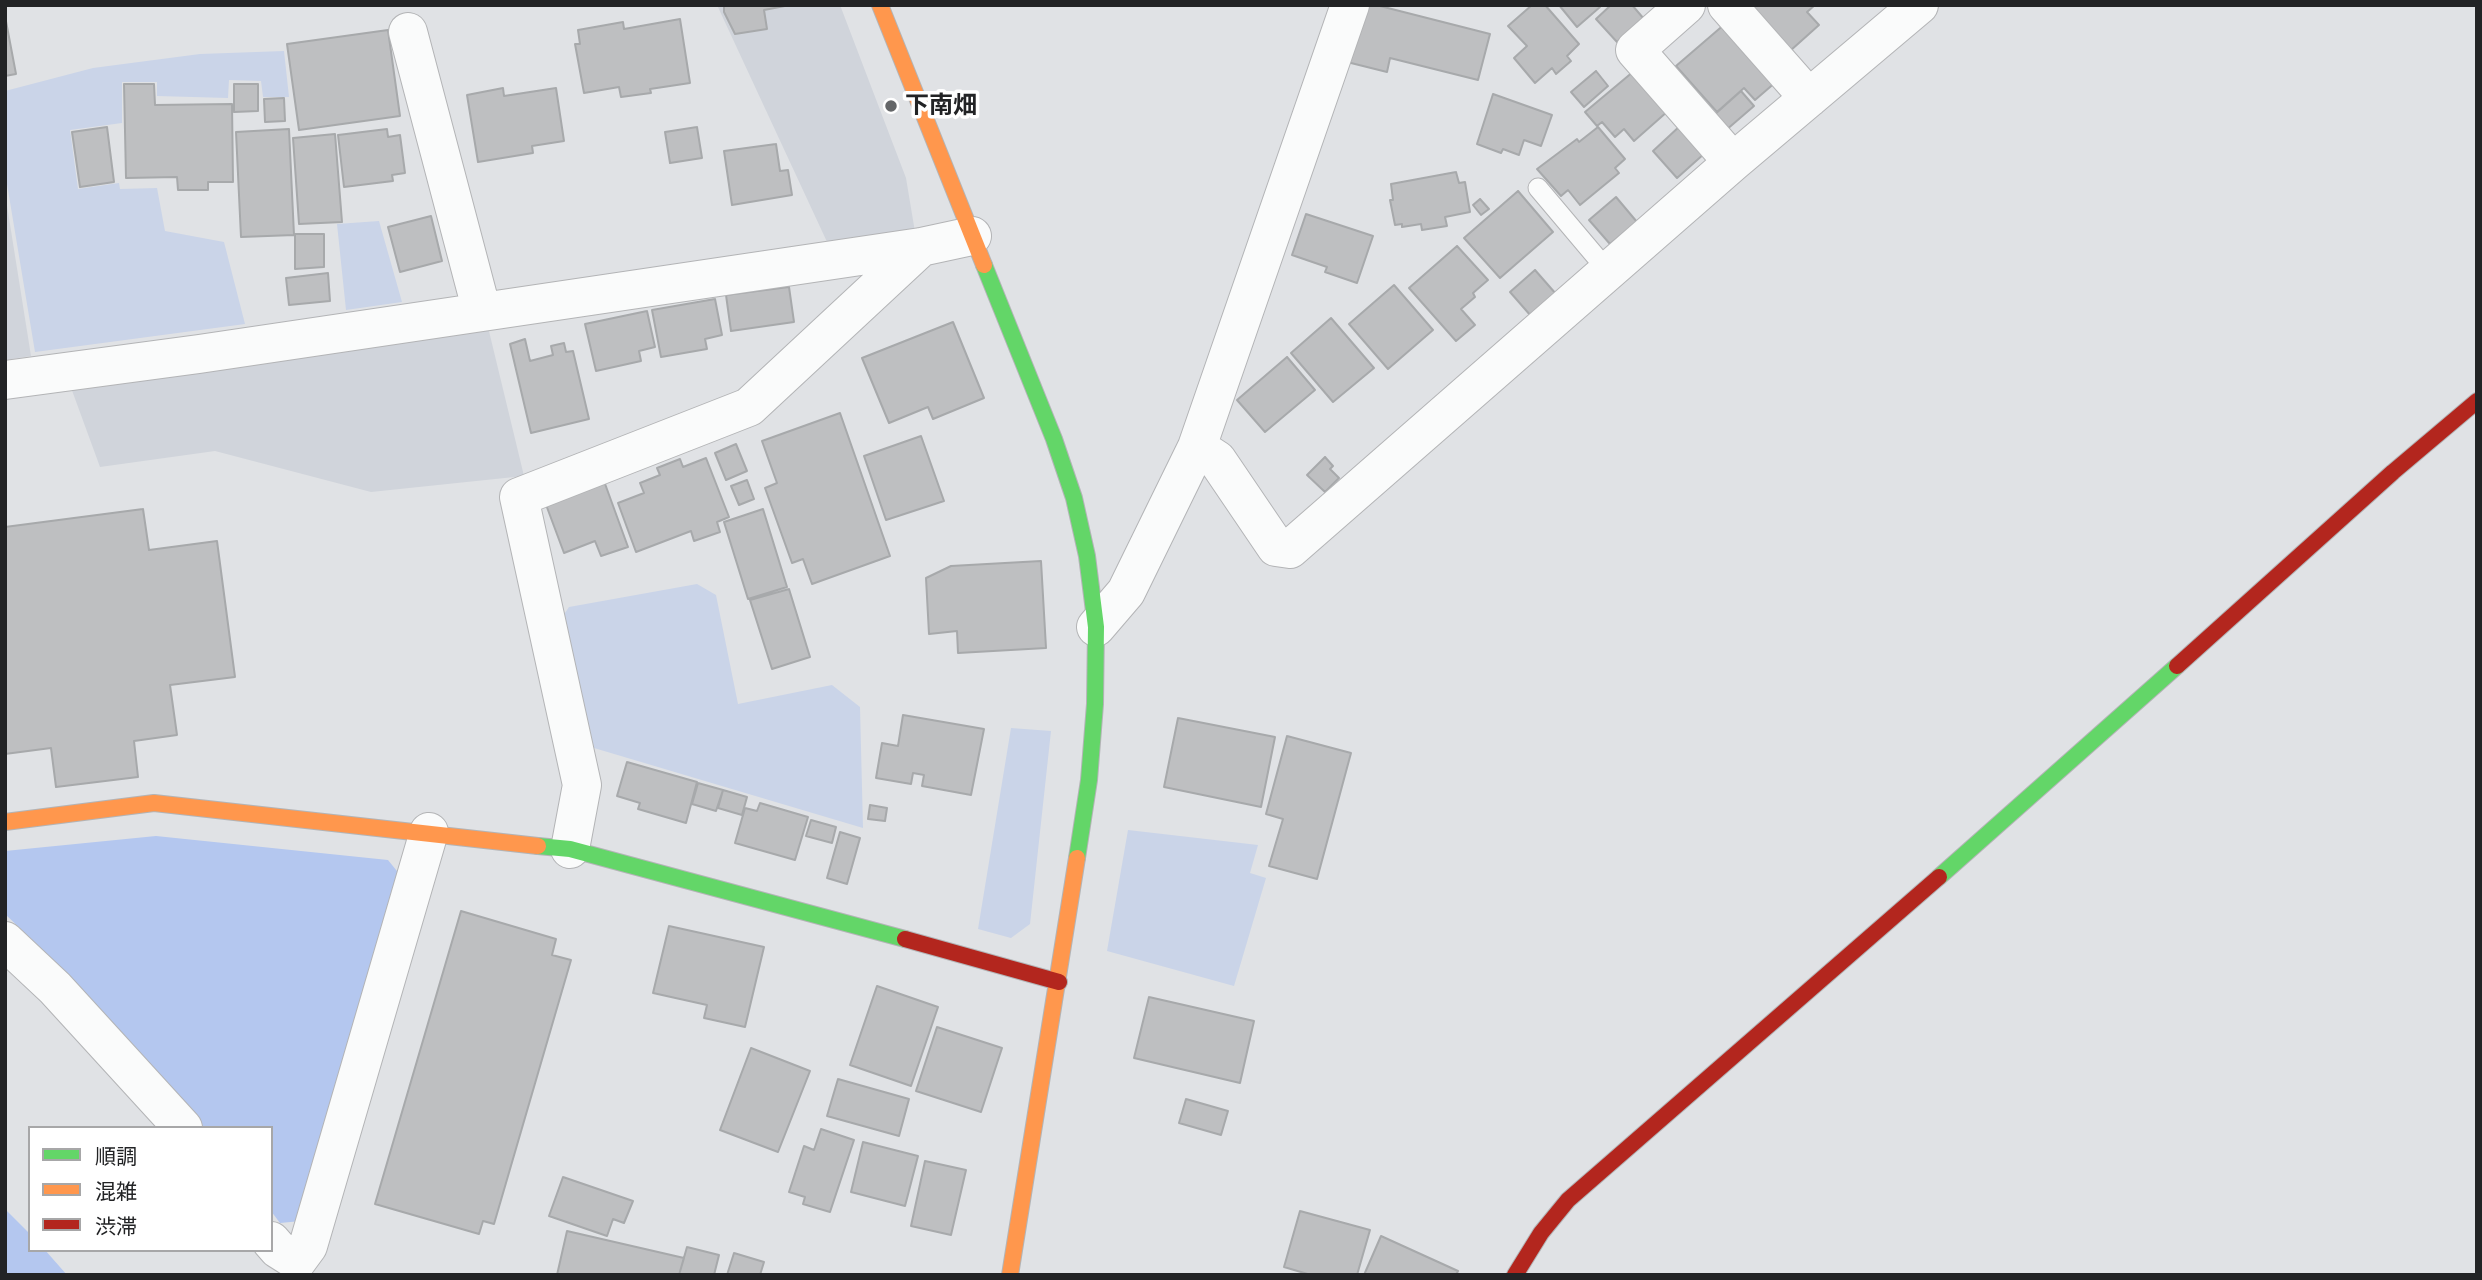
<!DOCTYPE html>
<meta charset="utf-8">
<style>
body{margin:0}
#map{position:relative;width:2482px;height:1280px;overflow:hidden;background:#e0e2e5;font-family:Cabin,"Noto Sans JP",sans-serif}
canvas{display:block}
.frame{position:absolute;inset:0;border:7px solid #222325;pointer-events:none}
.legend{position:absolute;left:28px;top:1126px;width:245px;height:126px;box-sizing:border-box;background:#fff;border:2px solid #a7a7a8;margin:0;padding:9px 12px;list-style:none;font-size:21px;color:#222325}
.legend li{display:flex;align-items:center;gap:14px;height:35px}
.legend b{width:35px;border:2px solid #a7a7a8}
</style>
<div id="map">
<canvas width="2482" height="1280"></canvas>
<div class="frame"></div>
<ul class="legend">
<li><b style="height:9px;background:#63d668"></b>順調</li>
<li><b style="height:9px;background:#ff974d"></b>混雑</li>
<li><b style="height:9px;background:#b3261e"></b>渋滞</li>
</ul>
</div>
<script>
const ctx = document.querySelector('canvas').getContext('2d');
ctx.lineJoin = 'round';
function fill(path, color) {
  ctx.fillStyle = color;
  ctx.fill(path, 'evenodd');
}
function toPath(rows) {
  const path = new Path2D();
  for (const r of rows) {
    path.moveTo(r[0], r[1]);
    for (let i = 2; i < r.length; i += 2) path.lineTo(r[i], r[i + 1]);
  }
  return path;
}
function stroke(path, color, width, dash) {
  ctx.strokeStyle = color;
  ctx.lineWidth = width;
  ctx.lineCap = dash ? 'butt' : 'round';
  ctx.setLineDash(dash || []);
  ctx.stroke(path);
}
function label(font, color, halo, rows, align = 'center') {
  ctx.font = font + ' Cabin,"Noto Sans JP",sans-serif';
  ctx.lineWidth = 7;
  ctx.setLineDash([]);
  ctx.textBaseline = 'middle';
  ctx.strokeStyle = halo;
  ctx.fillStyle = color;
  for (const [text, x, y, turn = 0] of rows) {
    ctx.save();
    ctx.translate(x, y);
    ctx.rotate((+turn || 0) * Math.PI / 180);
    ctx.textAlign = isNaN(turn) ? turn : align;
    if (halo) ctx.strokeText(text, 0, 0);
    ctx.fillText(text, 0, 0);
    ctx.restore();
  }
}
const built = toPath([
 [717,5,840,5,906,178,915,232,828,244],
 [5,193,31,356,5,360],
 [488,327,524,476,371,492,215,451,100,467,70,385]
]);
const green = toPath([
 [284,51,289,97,263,97,261,81,229,80,228,98,157,96,157,82,122,82,122,123,70,130,78,189,119,183,120,189,157,188,165,231,224,242,245,324,35,352,5,172,5,91,93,68,200,54],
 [379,221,402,302,346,310,337,224],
 [697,584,716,595,738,704,832,685,860,707,863,828,594,748,563,616,569,607],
 [1011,728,1051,731,1030,924,1011,938,978,929],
 [1128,830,1258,845,1250,873,1266,878,1234,986,1107,951]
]);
const water = toPath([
 [156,836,388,860,401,876,301,1221,280,1223,271,1211,271,1128,205,1128,69,975,5,914,5,851],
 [5,1209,30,1234,30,1250,45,1250,67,1275,5,1275]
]);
const building = toPath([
 [724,5,790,5,764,10,767,29,735,34,724,12,724,5],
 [1362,5,1376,5,1490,34,1478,80,1390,58,1387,72,1347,62,1362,5],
 [1532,5,1545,5,1579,44,1567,56,1571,61,1556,74,1552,68,1535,83,1514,58,1527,46,1508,26,1532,5],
 [1559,5,1599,5,1600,7,1577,27,1559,5],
 [1611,5,1632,5,1644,19,1617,42,1596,19,1611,5],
 [1751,5,1815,5,1807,12,1819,25,1790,51,1751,5],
 [5,16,16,74,5,76,5,16],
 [680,19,690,83,650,89,651,93,621,97,619,87,584,93,575,44,580,44,578,30,623,22,624,29,680,19],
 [1726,23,1777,81,1755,100,1744,88,1717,112,1676,66,1726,23],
 [388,30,400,116,299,130,287,44,388,30],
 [1596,71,1608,86,1584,107,1571,92,1596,71],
 [1634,71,1668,111,1634,141,1624,129,1615,137,1602,122,1597,126,1585,112,1634,71],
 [124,84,154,84,155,105,232,104,233,182,208,182,208,190,178,190,177,177,126,178,124,84],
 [234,84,258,84,258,111,234,112,234,84],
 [503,88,504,96,556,88,564,141,532,146,533,153,478,162,467,95,503,88],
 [1741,91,1754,106,1725,131,1713,116,1741,91],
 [1493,94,1552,115,1541,146,1524,140,1519,155,1503,149,1501,153,1477,144,1493,94],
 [284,98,285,121,265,122,264,99,284,98],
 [1681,125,1705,153,1677,178,1653,151,1681,125],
 [107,127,114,182,80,187,72,132,107,127],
 [697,127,702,158,670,163,665,132,697,127],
 [1598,127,1625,159,1615,168,1619,173,1580,205,1568,190,1561,196,1537,169,1577,139,1579,142,1598,127],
 [289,129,294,235,241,237,236,132,289,129],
 [387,129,388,137,400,135,405,173,392,175,393,181,344,187,338,135,387,129],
 [335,134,342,222,299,224,293,138,335,134],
 [776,144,780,171,788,170,792,195,732,205,724,151,776,144],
 [1456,172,1459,183,1465,182,1470,212,1445,217,1447,226,1422,230,1421,224,1402,227,1402,224,1395,225,1390,200,1393,200,1391,184,1456,172],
 [1518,191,1553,232,1500,278,1464,238,1518,191],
 [1616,197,1637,222,1610,244,1589,220,1616,197],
 [1480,199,1489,209,1481,215,1473,205,1480,199],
 [1306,214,1373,236,1357,283,1325,272,1327,267,1292,255,1306,214],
 [431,216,442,261,400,272,388,227,431,216],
 [295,234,324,234,324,267,295,269,295,234],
 [1457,246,1488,280,1473,293,1475,297,1461,309,1475,325,1456,341,1409,288,1457,246],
 [1535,270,1556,294,1531,316,1510,292,1535,270],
 [328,273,330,301,289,305,286,278,328,273],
 [1394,285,1433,330,1388,369,1349,324,1394,285],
 [789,287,794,322,731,331,726,295,789,287],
 [715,299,722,335,705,339,707,349,661,357,652,310,715,299],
 [647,311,655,347,639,351,641,361,596,371,585,324,647,311],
 [1331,318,1374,368,1333,402,1291,353,1331,318],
 [953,322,984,398,933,419,928,407,889,423,862,358,953,322],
 [525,339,530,361,553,355,551,346,564,343,566,352,573,351,589,419,531,433,510,344,525,339],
 [1287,357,1315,390,1265,432,1237,400,1287,357],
 [840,413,890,556,812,584,803,559,792,563,765,488,777,483,762,441,840,413],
 [921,436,944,501,886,520,864,456,921,436],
 [736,444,747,471,726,480,715,453,736,444],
 [1325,457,1333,466,1330,469,1339,478,1325,492,1307,475,1325,457],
 [706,458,729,517,717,522,720,532,694,541,691,531,636,552,618,503,644,493,640,483,660,475,657,468,680,459,683,467,706,458],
 [747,480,754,499,739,505,731,486,747,480],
 [604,481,628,547,601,556,595,541,564,553,545,502,604,481],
 [143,509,149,550,217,541,235,677,170,685,177,735,134,741,138,777,56,787,51,748,5,754,5,527,143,509],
 [763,509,787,587,748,599,724,522,763,509],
 [1041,561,1046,648,958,653,957,631,929,634,926,578,951,566,1041,561],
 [789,589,810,657,772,669,750,600,789,589],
 [903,715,984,729,971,795,922,786,924,775,913,773,911,784,876,778,882,743,898,746,903,715],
 [1178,718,1275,737,1261,807,1164,787,1178,718],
 [1287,736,1351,753,1317,879,1269,866,1283,819,1266,814,1287,736],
 [627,762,697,782,686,823,638,809,640,803,617,796,627,762],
 [698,783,723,790,716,811,692,804,698,783],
 [723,790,747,797,742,815,718,808,723,790],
 [760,803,808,817,795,860,735,843,745,808,757,811,760,803],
 [870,805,887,808,885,821,868,819,870,805],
 [811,820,836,827,832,843,806,836,811,820],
 [840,832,860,838,847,884,827,878,840,832],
 [461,911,556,939,552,955,571,960,494,1224,483,1221,479,1234,375,1204,461,911],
 [669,926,764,947,745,1027,704,1018,707,1005,653,993,669,926],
 [877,986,938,1007,911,1086,850,1065,877,986],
 [1149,997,1254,1021,1240,1083,1134,1058,1149,997],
 [937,1027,1002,1048,981,1112,916,1091,937,1027],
 [751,1048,810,1071,778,1152,720,1130,751,1048],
 [838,1079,909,1099,899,1136,827,1116,838,1079],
 [1186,1099,1228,1111,1221,1135,1179,1123,1186,1099],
 [821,1129,854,1140,830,1212,803,1204,805,1197,789,1192,804,1146,814,1150,821,1129],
 [863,1142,918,1156,905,1206,851,1192,863,1142],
 [925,1161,966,1170,951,1235,911,1226,925,1161],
 [563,1177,633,1201,624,1223,613,1219,607,1236,549,1216,563,1177],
 [1300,1211,1370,1230,1357,1275,1311,1275,1284,1267,1300,1211],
 [567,1231,684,1258,679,1275,557,1275,567,1231],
 [1381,1236,1458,1271,1456,1275,1364,1275,1381,1236],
 [687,1247,719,1255,714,1275,679,1275,687,1247],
 [734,1253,764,1262,760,1275,727,1275,734,1253]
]);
const lane = toPath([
 [1538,188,1608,271]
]);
const street = toPath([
 [1686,5,1635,50,1733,162],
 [1727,5,1809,98],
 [408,32,482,312],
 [5,380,199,354,921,247,972,236],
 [1197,447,1217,460,1276,547,1290,549,1733,162,1919,5],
 [1096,627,1126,592,1197,447,1350,5],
 [570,849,582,785,519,497,749,407,921,247],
 [5,941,55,988,183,1128],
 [271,1241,278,1249,297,1261,308,1246,429,832]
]);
const fast = toPath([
 [984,265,1054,439,1074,498,1087,556,1096,627,1095,704,1089,780,1077,858],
 [538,846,570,849,905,939],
 [1939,877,2177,666]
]);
const slow = toPath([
 [880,5,984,265],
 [5,822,154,803,538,846],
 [1010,1275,1077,858]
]);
const jam = toPath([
 [2177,666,2393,472,2477,401],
 [905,939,1059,982],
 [1515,1275,1541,1233,1568,1200,1939,877]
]);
const markers = [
 [891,106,7,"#646668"]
];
const poiNames = [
 ["下南畑",905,106]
];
fill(built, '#d0d4db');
fill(green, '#cad4e8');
fill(water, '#b4c7ef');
fill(building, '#bebfc1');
stroke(building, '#a7a9ab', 2);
stroke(lane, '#b3b4b6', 21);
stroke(street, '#b3b4b6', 40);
stroke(fast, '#b3b4b6', 18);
stroke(slow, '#b3b4b6', 18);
stroke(jam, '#b3b4b6', 18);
stroke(lane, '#fafbfb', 19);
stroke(street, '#fafbfb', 38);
stroke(fast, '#63d668', 16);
stroke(slow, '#ff974d', 16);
stroke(jam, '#b3261e', 16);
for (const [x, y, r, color] of markers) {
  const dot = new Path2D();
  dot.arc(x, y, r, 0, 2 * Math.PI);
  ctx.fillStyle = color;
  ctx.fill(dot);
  stroke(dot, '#fff', 2.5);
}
label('bold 24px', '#222325', '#fff', poiNames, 'left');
</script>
